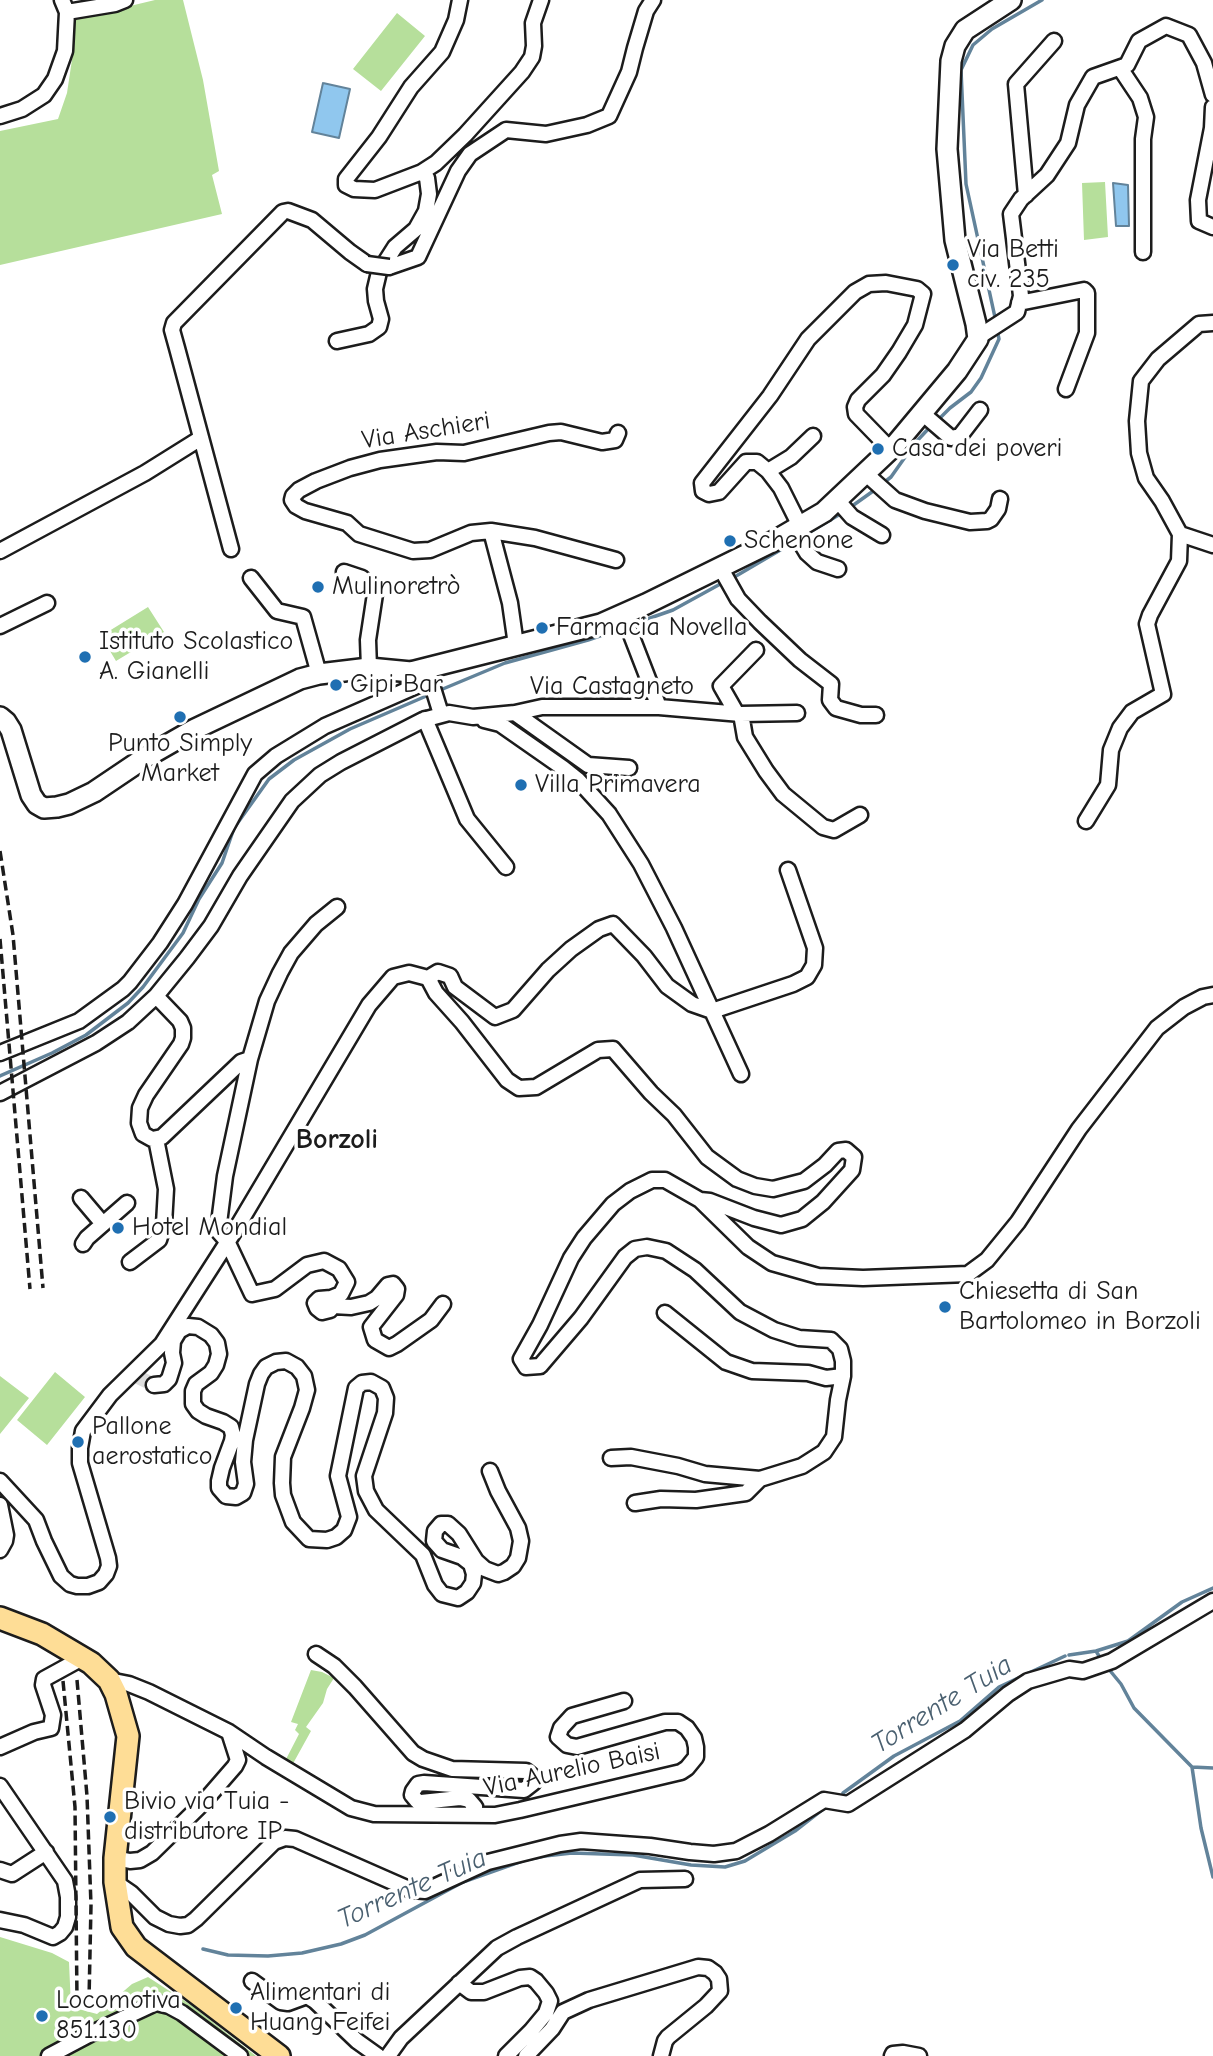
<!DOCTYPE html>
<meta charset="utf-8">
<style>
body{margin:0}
canvas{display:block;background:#fff}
</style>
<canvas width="1213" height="2056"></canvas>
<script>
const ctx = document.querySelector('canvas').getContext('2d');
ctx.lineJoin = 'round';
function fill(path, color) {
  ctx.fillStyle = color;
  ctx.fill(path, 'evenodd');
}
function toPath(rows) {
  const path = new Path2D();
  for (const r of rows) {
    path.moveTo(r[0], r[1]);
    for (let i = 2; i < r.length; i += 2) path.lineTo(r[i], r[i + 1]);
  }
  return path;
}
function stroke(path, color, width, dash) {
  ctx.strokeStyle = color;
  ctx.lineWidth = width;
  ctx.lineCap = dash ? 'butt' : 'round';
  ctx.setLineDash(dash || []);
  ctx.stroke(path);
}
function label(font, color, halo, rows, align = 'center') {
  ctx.font = font + ' "Comic Neue",sans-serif';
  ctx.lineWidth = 7;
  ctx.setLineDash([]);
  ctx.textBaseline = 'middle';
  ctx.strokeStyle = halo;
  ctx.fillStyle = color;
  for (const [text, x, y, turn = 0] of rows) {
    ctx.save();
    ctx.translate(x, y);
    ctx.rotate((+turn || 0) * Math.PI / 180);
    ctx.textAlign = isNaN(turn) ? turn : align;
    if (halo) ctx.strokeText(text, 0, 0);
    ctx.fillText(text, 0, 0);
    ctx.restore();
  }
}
const green = toPath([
 [155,0,183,0,203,80,219,171,212,175,222,214,0,265,0,131,58,119,67,93,73,53,72,23,76,19],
 [397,13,425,36,381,91,353,69],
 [1105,182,1108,237,1084,240,1082,183],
 [148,607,164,632,116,661,101,636],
 [55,1372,85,1397,47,1445,17,1420],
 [0,1376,29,1398,0,1434],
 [311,1670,322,1672,334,1678,327,1689,323,1703,306,1727,311,1731,290,1769,283,1765,299,1734,295,1730,298,1724,291,1722],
 [0,1937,52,1953,69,1962,71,2007,97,2014,132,1984,148,1977,191,2005,256,2056,0,2056]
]);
const water = toPath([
 [323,83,350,89,339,138,312,132,323,83],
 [1113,183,1128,185,1129,226,1116,226,1113,183]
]);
const stream = toPath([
 [996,322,966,184,961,70,973,45,992,29,1042,0],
 [937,421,950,408,971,392,981,378,999,339,997,329],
 [882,484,891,477,915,443,931,426],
 [848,509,876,489],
 [800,538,842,513],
 [731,579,794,542],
 [633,624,673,610,724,582],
 [438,691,505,663,588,640,626,627],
 [0,1076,52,1053,86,1035,128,1003,143,987,183,933,199,899,222,863,234,828,269,779,294,760,350,729,431,694],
 [1096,1651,1102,1661],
 [1069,1655,1096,1651,1128,1641,1182,1602,1213,1588],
 [1107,1667,1121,1684,1134,1708,1192,1767,1201,1828,1213,1877],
 [1192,1767,1213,1768],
 [843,1793,894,1756,960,1721,999,1687,1065,1656],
 [203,1949,228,1955,268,1956,302,1953,341,1944,365,1935,463,1882,525,1860,545,1856,572,1853,633,1855,691,1865,725,1867,745,1861,795,1831,827,1806]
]);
const streetTunnel = toPath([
 [138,1377,154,1385]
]);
const street = toPath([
 [67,12,115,4,125,0],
 [1120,68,1140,98,1146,117,1143,139,1143,252],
 [1213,107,1212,128,1198,200,1199,221,1213,227],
 [0,116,22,109,44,95,55,79,65,51,67,12,62,0],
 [422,172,436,163,465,135,522,72,532,57,534,46,533,23,541,0],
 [1026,195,1016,84,1054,41],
 [389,267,418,257,458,171,470,154,506,130,546,134,587,125,609,116,629,72,635,48,646,11,653,0],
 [1019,303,1084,290,1087,293,1087,333,1066,389],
 [978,339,983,334,1017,312,1021,296,1020,287,1011,214,1021,199,1047,175,1068,143,1077,105,1093,77,1127,65,1139,41,1166,26,1189,35,1204,63,1213,95],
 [337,341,369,334,379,327,381,319,376,301,375,289,379,272,395,247,416,229,426,211,429,194,427,178,422,172,375,190,354,189,346,185,346,179,379,137,411,87,442,52,456,20,460,0],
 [922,413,951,438,960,436,980,410],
 [768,471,791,457,813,436],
 [865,473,895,500,925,511,970,522,987,521,991,519,998,509,1000,499],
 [837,500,852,517,882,535],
 [800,526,781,488,768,471,757,462,746,462,719,492,709,494,703,491,702,483,770,396,808,339,855,292,869,284,886,283,917,289,923,294,915,325,899,352,883,375,858,400,855,407,856,414,890,449],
 [793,530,807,553,817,562,838,569],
 [491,531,510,603,516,645],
 [1180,534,1213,545],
 [231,549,177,348,172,330,174,323,283,212,288,211,312,220,350,252,367,264],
 [0,551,145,473,201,438],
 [616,560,535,538,491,531,471,533,430,550,413,551,359,534,347,523,305,511,296,506,292,500,293,496,299,490,316,481,350,468,380,460,437,452,464,453,549,433,561,432,602,442,615,440,618,433],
 [720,567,738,599,760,622,800,660,831,684,830,700,836,708,861,715,876,715],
 [344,572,362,578,375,594,368,640,369,668],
 [251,578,277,611,303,617,319,674],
 [623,614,659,707],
 [0,626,47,603],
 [428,672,441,714],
 [515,713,588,765,629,768],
 [737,714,721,686,756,650],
 [741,714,745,737,766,771,783,794,823,827,834,830,860,815],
 [425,719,467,819,506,867],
 [484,720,500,724,563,768,578,780,609,814,641,864,674,928,741,1074],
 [1086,821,1108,785,1111,750,1120,728,1132,712,1163,694,1147,624,1150,615,1179,561,1180,534,1162,501,1146,478,1139,453,1137,421,1141,381,1158,359,1199,324,1213,323],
 [428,978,438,972,450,976,455,987,495,1017,513,1010,548,970,571,949,599,929,613,924,644,956,667,986,692,1004,712,1011,793,984,807,977,814,965,815,948,788,870],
 [156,996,180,1021,183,1028,183,1038,181,1044,146,1095,140,1108,139,1123,143,1134,152,1139,162,1137,241,1062,250,1059,225,1176,218,1231,227,1241,252,1294,275,1289,307,1265,324,1261,339,1269,347,1282,341,1294,331,1298,319,1299,315,1303,317,1308,322,1312,330,1310,333,1306,351,1307,369,1303,377,1298,388,1285,393,1284,397,1289,396,1295,371,1327,375,1340,389,1348,397,1344,431,1320,443,1304],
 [0,1053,79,1021,123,989,130,982,160,943,185,904,255,774,276,756,325,726,430,680],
 [250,1059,267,1001,280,973,291,953,316,924,337,907],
 [0,1093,96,1043,128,1022,156,996,187,958,211,926,240,876,292,801,320,775,341,762,423,720,449,713,473,717,515,713,542,707,659,707,741,714,797,713],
 [81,1198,103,1224],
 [83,1244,87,1238,127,1203],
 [130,1262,159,1240,164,1224,166,1189,156,1139],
 [665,1313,726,1362,752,1371,808,1373,826,1378,843,1376,843,1361,840,1349,831,1340,799,1338,774,1330,740,1312,695,1270,666,1251,647,1247,635,1249,625,1257,581,1318,540,1366,526,1367,521,1359,540,1325,571,1258,584,1238,613,1204,630,1191,652,1180,665,1180,700,1200,748,1247,772,1263,818,1276,863,1278,968,1274,987,1260,1018,1222,1079,1129,1157,1028,1184,1007,1203,997,1213,995],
 [154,1385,164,1384,169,1379,174,1363,172,1353,173,1341,179,1331,188,1326,198,1327,211,1335,217,1343,219,1354,216,1365,211,1373,196,1384,193,1391,193,1404,198,1411,206,1416,223,1422,231,1427,233,1435,232,1441,222,1468,219,1481,219,1488,226,1496,236,1497,243,1493,246,1484,243,1462,245,1440,257,1384,261,1374,266,1367,276,1362,286,1361,297,1367,304,1376,307,1390,302,1408,283,1457,282,1483,283,1495,293,1522,309,1539,327,1540,336,1537,344,1530,349,1517,338,1476,356,1388,362,1383,371,1382,382,1388,386,1398,385,1413,364,1476,366,1491,376,1510,423,1555,435,1585,442,1594,458,1598,467,1592,473,1583,474,1574,471,1564,462,1557,442,1550,434,1541,435,1531,441,1524,448,1524,459,1534,476,1561,485,1569,498,1574,504,1572,513,1566,518,1558,521,1541,518,1528,498,1491,490,1471],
 [611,1458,631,1457,678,1466,705,1474,760,1479,802,1466,824,1452,834,1437,838,1400,843,1376],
 [0,1481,36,1520,44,1541,61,1576,70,1584,77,1586,88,1586,99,1582,106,1574,109,1566,108,1558,80,1463,80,1448,83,1431,110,1395,162,1344,239,1224,369,1005,393,977,409,973,428,978,436,993,462,1022,507,1080,519,1088,536,1087,598,1050,613,1049,651,1093,674,1115,707,1157,737,1179,755,1186,773,1189,804,1181,825,1165,838,1151,846,1150,854,1157,852,1170,823,1202,802,1219,781,1225,754,1218,710,1201,700,1200],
 [635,1503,661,1499,696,1500,746,1493,760,1479],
 [0,1505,6,1535,5,1541,0,1550],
 [316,1654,334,1666,355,1687,413,1753,423,1759,452,1769,526,1771,531,1775,533,1783,524,1790,424,1783,418,1784,413,1791,412,1795,417,1801,421,1802,460,1798,469,1800,475,1807,471,1815],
 [109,1680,129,1684,149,1692,229,1732,266,1757,351,1808,374,1814,495,1815,520,1810,681,1772,687,1768,696,1757,696,1747,694,1738,687,1728,678,1722,665,1722,577,1747,567,1745,558,1737,561,1728,572,1716,624,1701],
 [0,1747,34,1732,51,1728,53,1715,43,1685,44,1679,75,1662,80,1657],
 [0,1786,65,1881,68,1897,68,1917,65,1927,60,1933,53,1937,24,1925,0,1920],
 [115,1858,130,1861,140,1860,152,1853,202,1804,235,1766,238,1760,229,1732],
 [0,1870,12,1874,46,1852],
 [115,1882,131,1893,155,1917,169,1924,180,1926,188,1925,196,1919,274,1842,285,1838,295,1839,411,1890,425,1891,488,1862,560,1844,581,1841,650,1846,690,1852,714,1854,736,1851,769,1834,824,1800,848,1804,965,1730,1008,1694,1028,1681,1069,1669,1083,1671,1112,1661,1213,1601],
 [252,1981,281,2002,288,2003,307,1996,315,2001,357,2041,378,2056],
 [459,1983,471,1992,484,1992,520,1978,530,1977,536,1981,546,1993,550,2001,546,2013,531,2031,506,2056],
 [49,2056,96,2031,156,2003,169,2006,182,2013,240,2056],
 [388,2056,401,2038,497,1948,517,1937,640,1880,685,1879],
 [526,2056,552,2029,563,2012,589,2000,698,1967,708,1968,715,1973,719,1979,720,1991,706,2006,668,2037,665,2041,661,2056],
 [892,2056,893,2054,903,2053,919,2056]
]);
const secondary = toPath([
 [0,717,6,722,11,730,31,795,37,804,44,808,57,807,69,804,94,792,146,757,195,729,300,679,319,674,369,668,411,672,601,624,646,604,776,540,824,512,896,444,957,371,978,339,976,324,955,240,947,149,951,61,955,46,965,30,1011,0]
]);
const primary = toPath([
 [0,1618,42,1634,91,1663,109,1680,116,1694,128,1736,115,1858,115,1882,122,1927,136,1947,279,2056]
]);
const rail = toPath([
 [0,851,13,935,43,1288],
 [0,939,30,1289],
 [77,1680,87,1796,91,1905,89,2000],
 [63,1681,75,1807,77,2000]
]);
const streetBridge = toPath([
 [367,264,389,267]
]);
const markers = [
 [953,265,7,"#1f6fb2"],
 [878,449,7,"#1f6fb2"],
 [730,541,7,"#1f6fb2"],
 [318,587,7,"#1f6fb2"],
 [542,628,7,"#1f6fb2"],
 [85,657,7,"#1f6fb2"],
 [336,685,7,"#1f6fb2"],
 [180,717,7,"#1f6fb2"],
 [521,785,7,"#1f6fb2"],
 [118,1228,7,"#1f6fb2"],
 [945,1307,7,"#1f6fb2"],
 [78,1442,7,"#1f6fb2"],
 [110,1817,7,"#1f6fb2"],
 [236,2008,7,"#1f6fb2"],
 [42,2016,7,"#1f6fb2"]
];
const poiNames = [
 ["Via Betti",967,250],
 ["civ. 235",967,280],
 ["Casa dei poveri",892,449],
 ["Schenone",744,541],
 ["Mulinoretrò",332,587],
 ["Farmacia Novella",556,628],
 ["Istituto Scolastico",99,642],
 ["A. Gianelli",99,672],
 ["Gipi Bar",350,685],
 ["Punto Simply",180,744,"center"],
 ["Market",180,774,"center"],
 ["Villa Primavera",535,785],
 ["Hotel Mondial",132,1228],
 ["Chiesetta di San",959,1292],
 ["Bartolomeo in Borzoli",959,1322],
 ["Pallone",92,1427],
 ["aerostatico",92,1457],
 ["Bivio via Tuia -",124,1802],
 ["distributore IP",124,1832],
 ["Alimentari di",250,1993],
 ["Huang Feifei",250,2023],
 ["Locomotiva",56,2001],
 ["851.130",56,2031]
];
const streetNames = [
 ["Via Aschieri",426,431,-9],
 ["Via Castagneto",612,687],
 ["Via Aurelio Baisi",572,1770,-12]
];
const neighbourhoodNames = [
 ["Borzoli",337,1140]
];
const waterNames = [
 ["Torrente Tuia",942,1705,-32],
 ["Torrente Tuia",412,1889,-24]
];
fill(green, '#b6df9b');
fill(water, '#90c7ee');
stroke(water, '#62839a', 2);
stroke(stream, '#62839a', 3.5);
stroke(streetTunnel, '#ddd', 14, [14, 7]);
stroke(street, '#1c1c1c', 19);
stroke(secondary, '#1c1c1c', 24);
stroke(primary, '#1c1c1c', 26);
stroke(street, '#fff', 14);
stroke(secondary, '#fff', 19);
stroke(primary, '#fedd96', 21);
stroke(rail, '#1c1c1c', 3.5, [10, 5]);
stroke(streetBridge, '#1c1c1c', 19, []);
stroke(streetBridge, '#fff', 14);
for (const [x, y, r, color] of markers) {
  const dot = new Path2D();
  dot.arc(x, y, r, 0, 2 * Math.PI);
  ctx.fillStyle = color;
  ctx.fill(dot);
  stroke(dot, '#fff', 2.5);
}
label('26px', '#1c1c1c', '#fff', poiNames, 'left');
label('26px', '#1c1c1c', '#fff', streetNames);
label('bold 28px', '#1c1c1c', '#fff', neighbourhoodNames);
label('italic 28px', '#4a6070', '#fff', waterNames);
</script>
